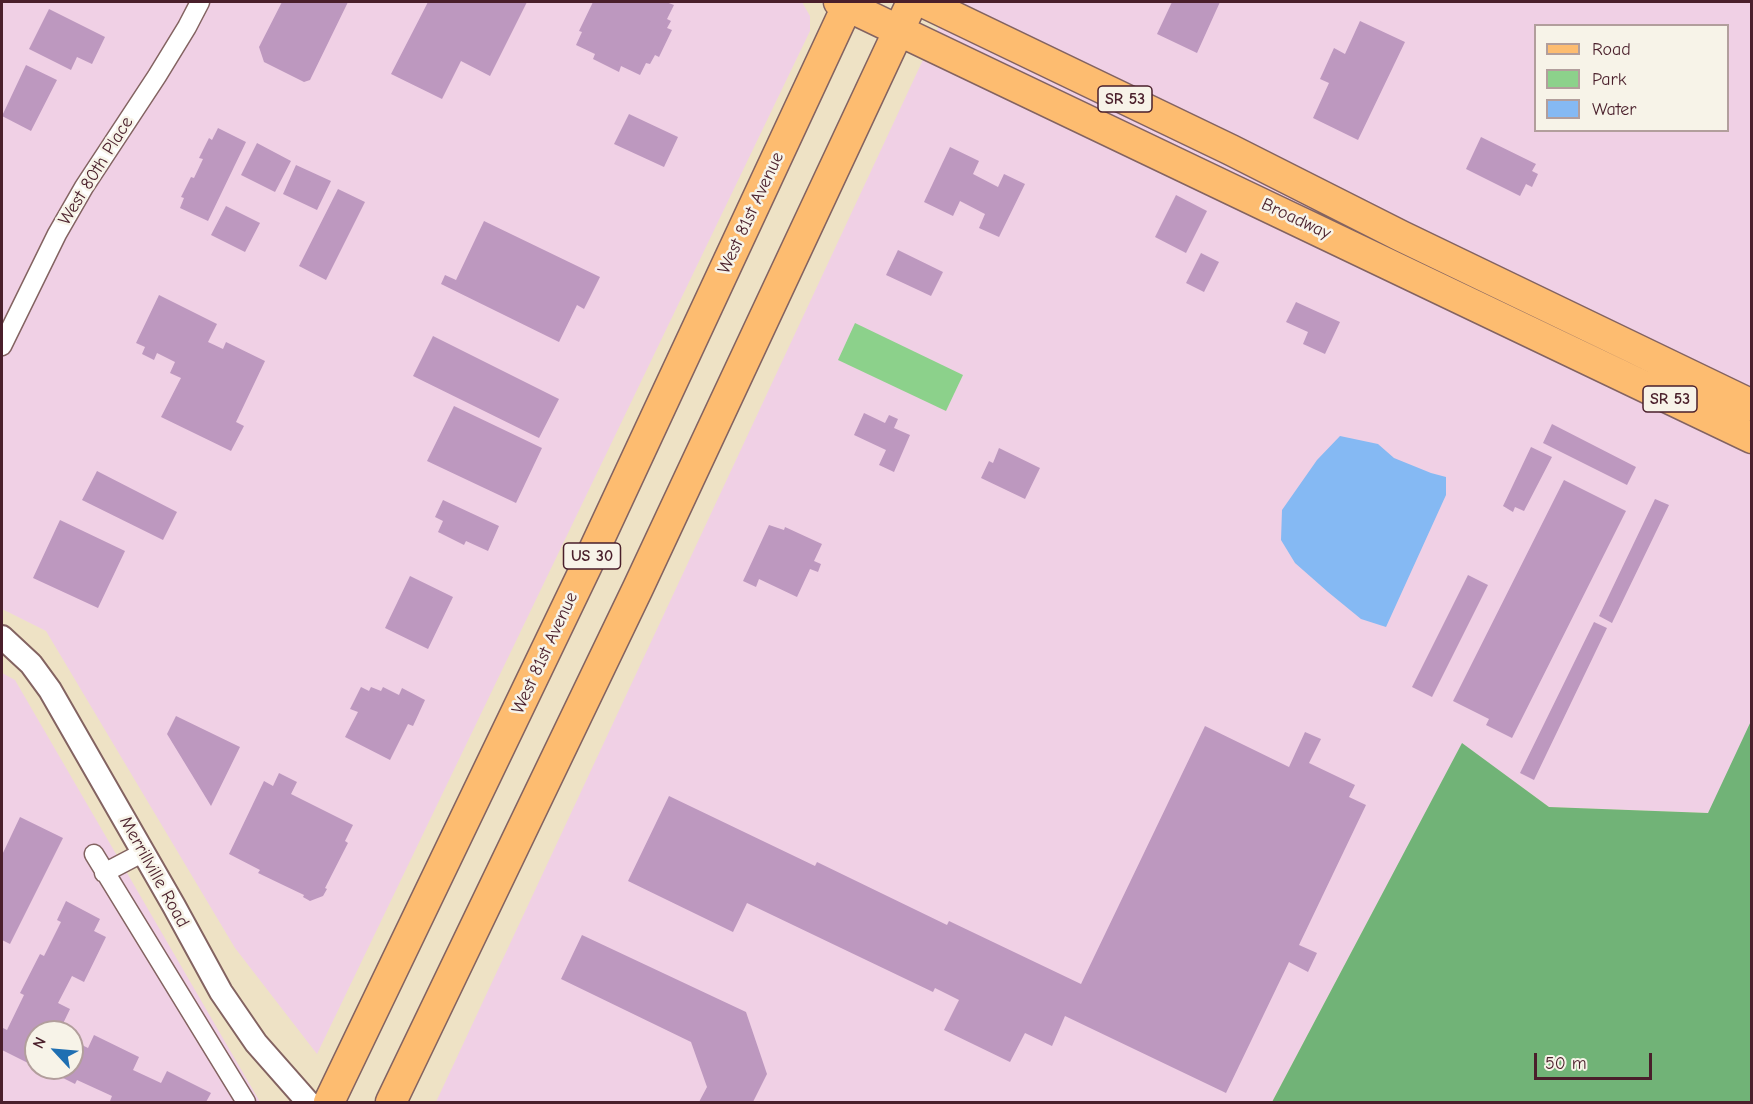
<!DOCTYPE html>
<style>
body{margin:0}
#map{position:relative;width:1753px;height:1104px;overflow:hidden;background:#eee2c5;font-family:"Comic Neue",sans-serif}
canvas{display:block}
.frame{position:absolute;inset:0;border:3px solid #4a1f2b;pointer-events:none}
.legend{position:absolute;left:1534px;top:24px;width:195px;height:108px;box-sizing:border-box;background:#f7f3e8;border:2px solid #b29e9c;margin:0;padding:8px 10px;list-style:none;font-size:18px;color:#4a1f2b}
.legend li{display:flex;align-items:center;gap:12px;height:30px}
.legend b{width:30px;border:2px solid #b29e9c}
.north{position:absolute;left:24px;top:1020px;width:60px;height:60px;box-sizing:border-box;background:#f7f3e8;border:2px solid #b29e9c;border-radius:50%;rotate:296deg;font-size:16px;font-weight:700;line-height:24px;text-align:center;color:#4a1f2b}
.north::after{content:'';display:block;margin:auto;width:21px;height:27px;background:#1f6fb2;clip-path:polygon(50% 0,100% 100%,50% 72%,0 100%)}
.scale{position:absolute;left:1534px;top:1053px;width:118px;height:27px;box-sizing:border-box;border:3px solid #4a1f2b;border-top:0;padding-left:8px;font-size:18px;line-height:21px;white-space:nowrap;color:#4a1f2b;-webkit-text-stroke:4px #f7f3e8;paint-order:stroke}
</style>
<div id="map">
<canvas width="1753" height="1104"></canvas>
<div class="frame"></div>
<ul class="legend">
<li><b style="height:8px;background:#fdbc70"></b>Road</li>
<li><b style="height:16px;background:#8cd18b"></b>Park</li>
<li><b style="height:16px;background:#85b9f3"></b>Water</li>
</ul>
<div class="north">N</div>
<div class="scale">50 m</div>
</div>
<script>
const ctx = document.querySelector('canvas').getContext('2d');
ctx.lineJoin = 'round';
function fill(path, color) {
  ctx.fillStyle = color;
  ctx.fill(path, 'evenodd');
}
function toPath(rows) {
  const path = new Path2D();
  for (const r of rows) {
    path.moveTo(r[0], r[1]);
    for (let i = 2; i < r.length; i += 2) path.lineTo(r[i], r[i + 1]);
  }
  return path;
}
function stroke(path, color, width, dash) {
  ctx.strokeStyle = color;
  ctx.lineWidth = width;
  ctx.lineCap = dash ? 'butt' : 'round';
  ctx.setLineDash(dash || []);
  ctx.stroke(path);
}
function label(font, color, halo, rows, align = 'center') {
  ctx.font = font + ' "Comic Neue",sans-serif';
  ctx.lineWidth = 5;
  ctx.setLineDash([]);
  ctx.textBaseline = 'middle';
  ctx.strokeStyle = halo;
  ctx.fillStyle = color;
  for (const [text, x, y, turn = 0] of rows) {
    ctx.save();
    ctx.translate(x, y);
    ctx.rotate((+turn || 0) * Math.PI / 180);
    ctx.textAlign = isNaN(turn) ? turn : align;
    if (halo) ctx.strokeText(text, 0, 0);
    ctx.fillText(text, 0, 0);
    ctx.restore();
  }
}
const built = toPath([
 [2,2,802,2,810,16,810,31,317,1054,235,948,46,631,2,609],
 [950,2,1751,2,1752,721,1709,813,1549,807,1462,744,1272,1102,436,1102],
 [1536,26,1728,26,1728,130,1536,130],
 [2,673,15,680,260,1102,2,1102],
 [36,1032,72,1032,72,1068,36,1068]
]);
const green = toPath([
 [855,323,963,375,946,411,838,360]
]);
const forest = toPath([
 [1751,721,1751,1102,1272,1102,1462,743,1549,807,1708,813]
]);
const water = toPath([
 [1340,436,1378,444,1394,458,1431,473,1446,477,1446,495,1386,627,1361,619,1328,592,1295,563,1281,540,1282,510,1317,460]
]);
const building = toPath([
 [282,2,348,2,310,80,304,82,264,62,259,47],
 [428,2,527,2,490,76,461,61,442,99,391,74],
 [593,2,666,2,674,5,667,19,671,21,667,28,672,30,659,57,655,55,650,64,646,63,640,75,621,66,619,72,593,59,595,54,576,45,582,32,579,31],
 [1172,2,1220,2,1197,53,1157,34],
 [49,9,105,37,92,64,77,57,71,70,29,49],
 [1360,21,1405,42,1358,140,1313,118,1329,83,1320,79,1334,48,1345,54],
 [26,65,57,80,31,131,2,116],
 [629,114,678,137,664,167,614,144],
 [218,128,246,142,208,221,180,208,184,198,181,197,191,177,194,178,203,159,199,158,209,138,212,140],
 [1481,137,1536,164,1532,171,1538,174,1532,187,1526,184,1520,196,1466,169],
 [257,143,291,161,275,192,241,175],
 [950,147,979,161,973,174,998,187,1004,174,1025,184,999,237,979,228,985,214,960,201,953,216,924,202],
 [296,165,331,181,317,210,283,194],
 [338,189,365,202,326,280,299,266],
 [1176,195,1207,211,1186,253,1155,237],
 [226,206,260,223,245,252,211,235],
 [484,221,600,277,584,309,577,305,559,342,441,284,445,275,456,280],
 [898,250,943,272,931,296,886,275],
 [1201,253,1219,262,1204,292,1186,283],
 [159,295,217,324,208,342,223,349,226,342,265,361,236,422,244,426,231,451,161,417,181,378,170,373,175,362,157,353,154,360,142,354,145,347,136,343],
 [1296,302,1340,322,1325,354,1303,344,1308,332,1286,322],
 [433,336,559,399,539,438,413,376],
 [454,406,542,448,516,503,427,461],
 [864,413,885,423,889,415,898,419,894,428,910,435,894,472,879,465,886,450,854,435],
 [1552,424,1636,467,1627,485,1543,443],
 [1531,447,1552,457,1524,511,1515,507,1513,512,1503,506],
 [999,448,1040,468,1025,499,981,478,989,461,993,463],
 [97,471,177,512,163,540,82,500],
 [1564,480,1626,511,1512,738,1486,725,1489,719,1453,701],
 [1655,499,1669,505,1612,623,1599,616],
 [443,500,499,526,488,551,466,541,464,545,438,532,443,521,435,517],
 [60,520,125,551,98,608,33,578],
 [769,525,784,530,785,527,822,544,814,561,821,564,818,572,810,569,797,597,759,579,756,587,743,581],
 [1468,575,1488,585,1432,697,1412,687],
 [410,576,453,597,428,649,385,628],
 [1594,622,1607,628,1534,780,1520,773],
 [361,687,369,691,371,687,381,691,383,687,399,695,402,688,425,700,413,726,408,724,390,760,345,737,358,712,350,709],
 [176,716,240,747,211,806,167,734],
 [1205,726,1289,767,1305,732,1321,739,1309,763,1355,785,1349,797,1366,805,1299,945,1317,953,1308,972,1289,962,1226,1093,1065,1016,1052,1046,1025,1033,1010,1062,944,1030,959,1000,935,988,933,992,747,903,733,932,628,881,669,796,815,866,817,862,947,925,949,921,1081,984],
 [279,773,297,782,291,794,353,825,345,841,348,843,325,888,327,889,323,896,310,901,303,897,304,895,258,873,260,870,229,854,264,781,273,786],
 [20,817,63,838,10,944,2,940,2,855],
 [66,901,100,919,94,931,106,937,84,982,72,976,58,1003,70,1009,59,1032,36,1032,36,1049,28,1063,2,1050,2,1031,3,1028,7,1030,24,995,20,993,40,954,44,956,61,922,57,920],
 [582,935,746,1012,767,1074,753,1102,699,1102,707,1087,691,1042,561,979],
 [94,1035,139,1057,133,1070,161,1083,167,1071,211,1093,206,1102,114,1102,110,1101,112,1096,77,1080,75,1084,57,1075,60,1068,72,1068,74,1041,88,1048]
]);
const minor = toPath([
 [2,346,57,234,84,187,157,76,187,27,200,2],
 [94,854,246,1102],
 [104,873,144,852]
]);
const tertiary = toPath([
 [2,637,31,664,50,690,174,906,221,992,256,1043,308,1102]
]);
const primary = toPath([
 [839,2,1752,438],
 [923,2,1231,150,1401,236,1752,405],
 [329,1102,587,565,849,2],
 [391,1102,638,588,912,2]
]);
const shields = [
 [1125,99,54],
 [1670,399,54],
 [592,556,57]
];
const shieldNames = [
 ["SR 53",1125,99],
 ["SR 53",1670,399],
 ["US 30",592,556]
];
const streetNames = [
 ["West 80th Place",96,171,-58],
 ["West 81st Avenue",751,213,-65],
 ["Broadway",1296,219,25],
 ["West 81st Avenue",545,653,-65],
 ["Merrillville Road",154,872,61]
];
fill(built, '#f0d0e5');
fill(green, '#8cd18b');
fill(forest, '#71b377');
fill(water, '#85b9f3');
fill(building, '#bd98bf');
stroke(minor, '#836361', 21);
stroke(tertiary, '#836361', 26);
stroke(primary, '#836361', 33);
stroke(minor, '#fff', 18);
stroke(tertiary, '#fff', 22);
stroke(primary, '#fdbc70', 30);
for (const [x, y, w] of shields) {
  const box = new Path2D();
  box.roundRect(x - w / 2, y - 13, w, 26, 4.5);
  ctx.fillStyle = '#f7f3e8';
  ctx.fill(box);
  stroke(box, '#4a1f2b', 1.5);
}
label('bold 16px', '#4a1f2b', null, shieldNames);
label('18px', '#4a1f2b', '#f7f3e8', streetNames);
</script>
